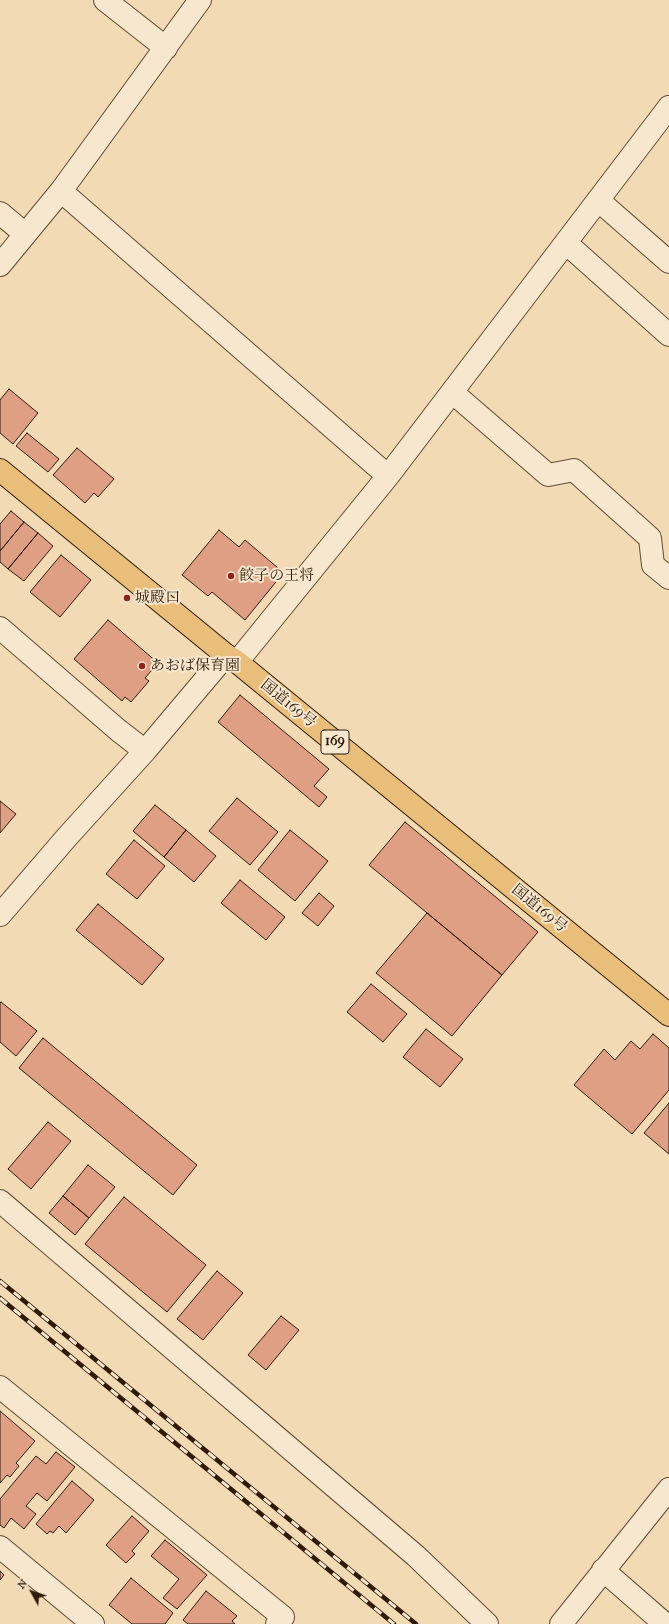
<!DOCTYPE html>
<meta charset="utf-8">
<style>
body{margin:0}
#map{position:relative;width:669px;height:1624px;overflow:hidden;background:#f2dab5;font-family:"IM FELL French Canon",serif}
canvas{display:block}
.north{position:absolute;left:12px;top:1572px;width:40px;height:40px;-webkit-text-stroke:3px #f7e7cf;paint-order:stroke;rotate:310deg;font-size:11px;font-weight:700;line-height:16px;text-align:center;color:#2f1b09}
.north::after{content:'';display:block;margin:auto;width:14px;height:18px;background:#2f1b09;clip-path:polygon(50% 0,100% 100%,50% 72%,0 100%)}
</style>
<div id="map">
<canvas width="669" height="1624"></canvas>
<div class="north">N</div>
</div>
<script>
const ctx = document.querySelector('canvas').getContext('2d');
ctx.lineJoin = 'round';
function fill(path, color) {
  ctx.fillStyle = color;
  ctx.fill(path, 'evenodd');
}
function toPath(rows) {
  const path = new Path2D();
  for (const r of rows) {
    path.moveTo(r[0], r[1]);
    for (let i = 2; i < r.length; i += 2) path.lineTo(r[i], r[i + 1]);
  }
  return path;
}
function stroke(path, color, width, dash) {
  ctx.strokeStyle = color;
  ctx.lineWidth = width;
  ctx.lineCap = dash ? 'butt' : 'round';
  ctx.setLineDash(dash || []);
  ctx.stroke(path);
}
function label(font, color, halo, rows, align = 'center') {
  ctx.font = font + ' "IM FELL French Canon","Noto Serif JP",serif';
  ctx.lineWidth = 4;
  ctx.setLineDash([]);
  ctx.textBaseline = 'middle';
  ctx.strokeStyle = halo;
  ctx.fillStyle = color;
  for (const [text, x, y, turn = 0] of rows) {
    ctx.save();
    ctx.translate(x, y);
    ctx.rotate((+turn || 0) * Math.PI / 180);
    ctx.textAlign = isNaN(turn) ? turn : align;
    if (halo) ctx.strokeText(text, 0, 0);
    ctx.fillText(text, 0, 0);
    ctx.restore();
  }
}
const building = toPath([
 [9,389,38,413,13,444,0,433,0,400,9,389],
 [27,433,59,459,48,472,16,446,27,433],
 [77,448,114,479,98,497,94,493,85,503,53,475,77,448],
 [11,511,24,522,0,551,0,524,11,511],
 [24,522,38,533,8,569,0,562,0,551,24,522],
 [219,530,239,547,245,540,278,568,274,573,280,577,245,620,212,592,208,596,182,575,219,530],
 [38,533,53,546,24,581,8,569,38,533],
 [61,555,91,580,60,617,30,592,61,555],
 [108,620,158,663,145,678,149,681,131,702,125,697,122,701,74,659,108,620],
 [240,695,329,769,314,786,327,797,319,807,218,722,240,695],
 [237,798,278,832,250,865,209,831,237,798],
 [0,801,16,814,0,833,0,801],
 [155,805,186,830,164,857,133,831,155,805],
 [405,822,538,932,502,975,369,865,405,822],
 [186,830,216,856,194,882,164,857,186,830],
 [290,830,328,861,295,901,258,870,290,830],
 [134,840,165,866,137,899,106,874,134,840],
 [240,880,285,917,266,940,221,903,240,880],
 [319,893,334,906,318,926,302,913,319,893],
 [98,904,164,959,142,985,76,930,98,904],
 [427,913,502,975,452,1036,376,973,427,913],
 [371,984,407,1014,383,1042,347,1012,371,984],
 [1,1002,37,1031,16,1056,0,1042,0,1003,1,1002],
 [426,1029,463,1059,440,1087,403,1057,426,1029],
 [653,1034,669,1048,669,1090,632,1134,574,1085,604,1049,615,1060,631,1041,640,1049,653,1034],
 [43,1038,197,1165,173,1195,19,1068,43,1038],
 [669,1103,669,1154,644,1133,669,1103],
 [48,1122,71,1141,31,1189,8,1169,48,1122],
 [88,1165,115,1187,89,1218,63,1196,88,1165],
 [63,1196,89,1218,75,1235,49,1213,63,1196],
 [124,1197,206,1265,167,1312,85,1244,124,1197],
 [217,1271,243,1293,203,1340,177,1319,217,1271],
 [281,1316,299,1330,266,1370,248,1355,281,1316],
 [0,1411,35,1441,16,1463,19,1466,10,1477,7,1475,0,1483,0,1411],
 [56,1452,75,1467,47,1501,37,1493,26,1506,36,1514,24,1529,11,1518,4,1528,0,1525,0,1499,36,1456,46,1464,56,1452],
 [72,1481,94,1500,66,1533,59,1526,53,1533,50,1531,47,1534,36,1524,72,1481],
 [132,1516,149,1531,132,1551,135,1554,126,1563,106,1545,132,1516],
 [165,1540,207,1575,177,1609,163,1598,179,1579,151,1556,165,1540],
 [0,1571,4,1575,0,1580,0,1571],
 [131,1578,173,1613,165,1624,132,1624,109,1605,131,1578],
 [206,1591,237,1616,232,1621,235,1624,188,1624,183,1620,206,1591]
]);
const minor = toPath([
 [105,0,166,48],
 [61,191,388,476],
 [598,200,669,262],
 [0,213,25,234],
 [566,243,669,335],
 [0,265,61,191,200,0],
 [452,392,548,475,574,470,650,538,653,565,669,578],
 [0,628,118,730,145,751],
 [237,662,388,476,669,107],
 [0,915,67,837,145,751,226,655],
 [0,1201,416,1556,487,1624],
 [0,1387,283,1617,277,1624],
 [0,1547,93,1624],
 [603,1570,665,1624],
 [561,1624,669,1489]
]);
const highway = toPath([
 [0,470,226,655,237,662,669,1015]
]);
const rail = toPath([
 [0,1281,416,1624],
 [0,1298,394,1624]
]);
const markers = [
 [231,576,4,"#8f2418"],
 [127,598,4,"#8f2418"],
 [142,666,4,"#8f2418"]
];
const shields = [
 [335,742,28]
];
const shieldNames = [
 ["169",335,742]
];
const poiNames = [
 ["餃子の王将",239,576],
 ["城殿口",135,598],
 ["あおば保育園",150,666]
];
const streetNames = [
 ["国道169号",288,704,39],
 ["国道169号",539,909,39]
];
fill(building, '#de9f84');
stroke(building, '#2f1b09', 1);
stroke(minor, '#604b34', 24);
stroke(highway, '#2f1b09', 24);
stroke(minor, '#f7e7cf', 22);
stroke(highway, '#e9bd7a', 22);
stroke(rail, '#2f1b09', 4.5);
stroke(rail, '#f7e7cf', 3, [9]);
for (const [x, y, r, color] of markers) {
  const dot = new Path2D();
  dot.arc(x, y, r, 0, 2 * Math.PI);
  ctx.fillStyle = color;
  ctx.fill(dot);
  stroke(dot, '#f7e7cf', 1.5);
}
for (const [x, y, w] of shields) {
  const box = new Path2D();
  box.roundRect(x - w / 2, y - 12, w, 24, 3);
  ctx.fillStyle = '#f7e7cf';
  ctx.fill(box);
  stroke(box, '#2f1b09', 1);
}
label('bold 14px', '#2f1b09', null, shieldNames);
label('15px', '#2f1b09', '#f7e7cf', poiNames, 'left');
label('15px', '#2f1b09', '#f7e7cf', streetNames);
</script>
